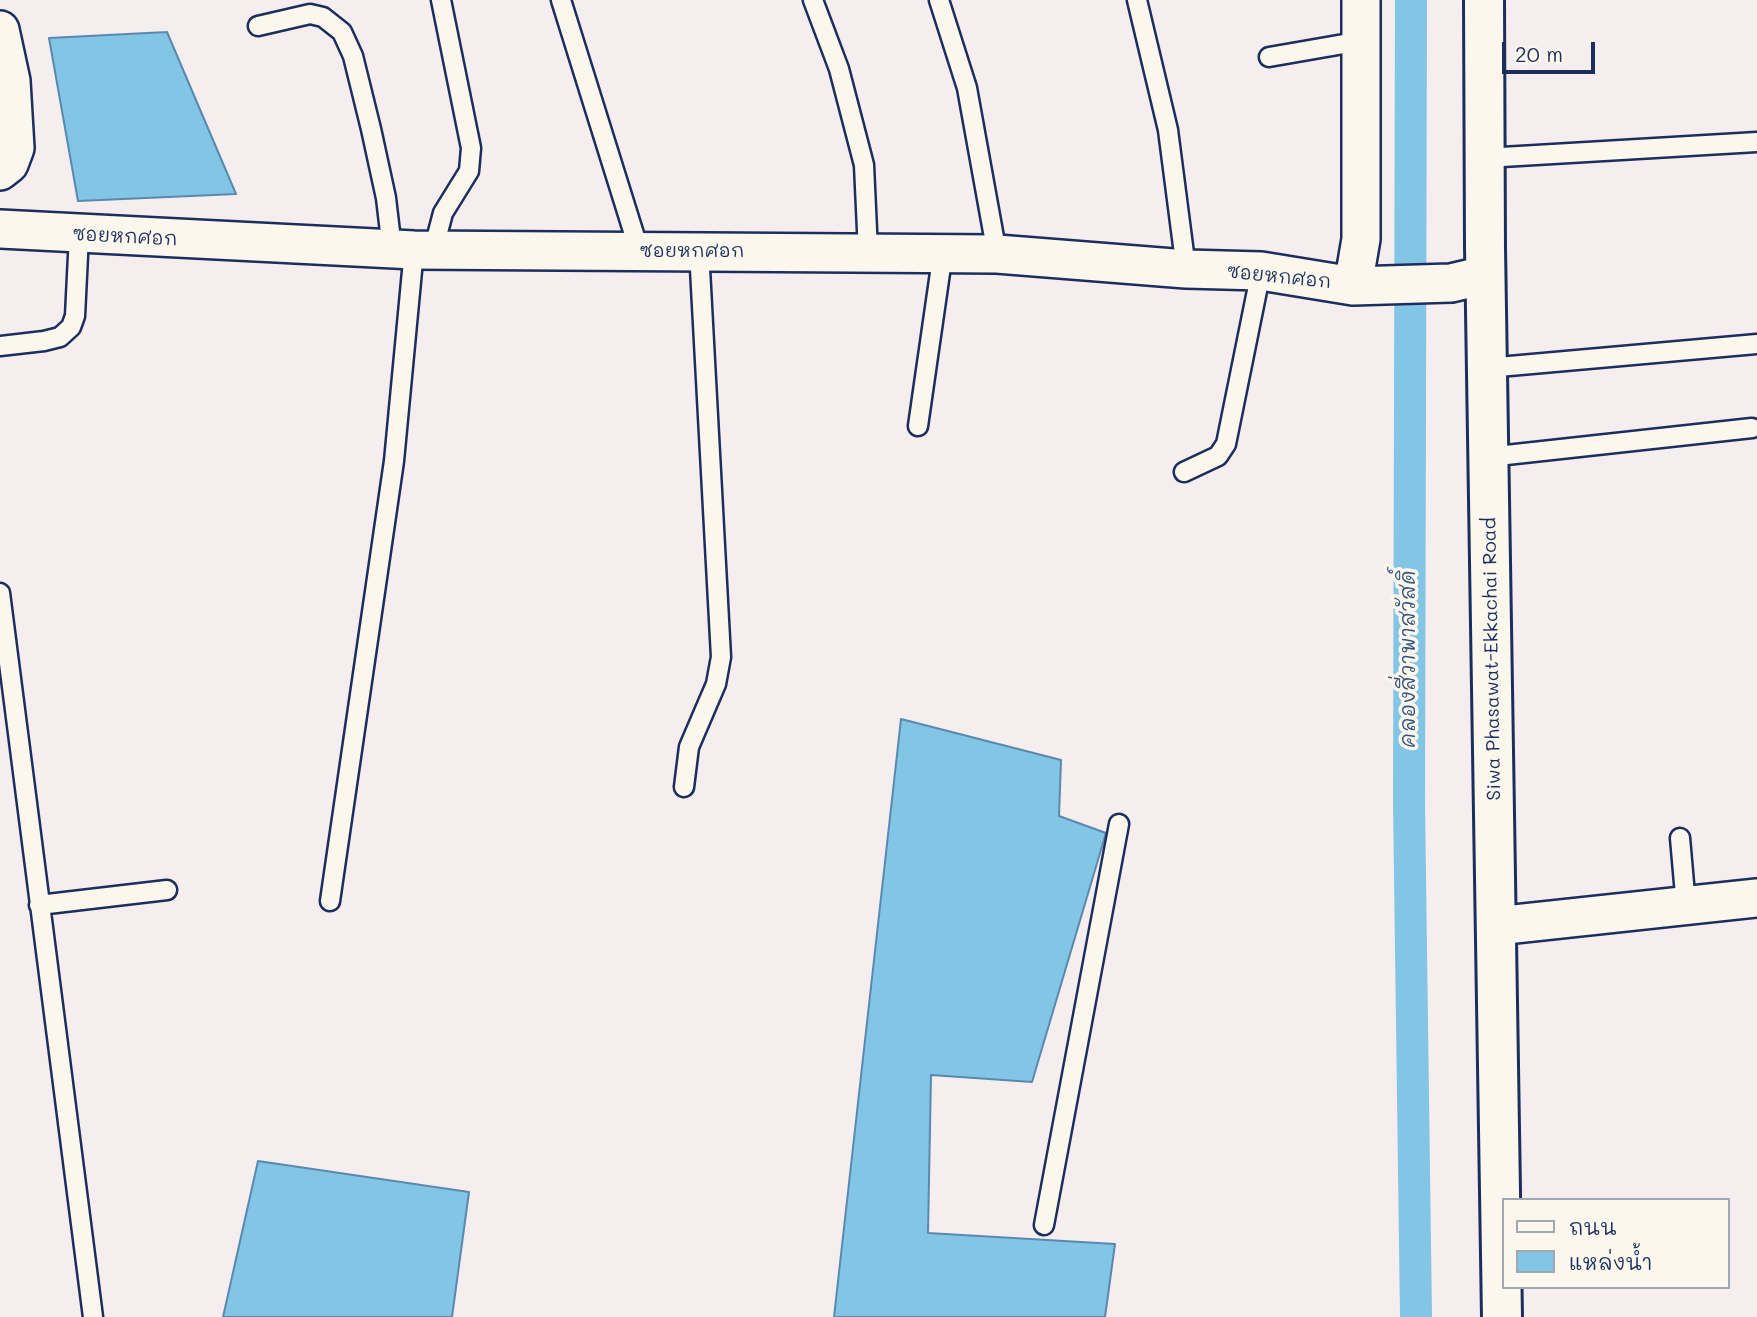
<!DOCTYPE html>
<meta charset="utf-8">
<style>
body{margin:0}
#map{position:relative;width:1757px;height:1317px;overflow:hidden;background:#f6edee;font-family:Mali,"Playpen Sans Thai",sans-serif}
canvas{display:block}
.legend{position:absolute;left:1502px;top:1198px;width:228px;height:91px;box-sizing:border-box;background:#fbf7ec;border:2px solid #a1a7b3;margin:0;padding:9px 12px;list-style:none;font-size:21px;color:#1b2f5e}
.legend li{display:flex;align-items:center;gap:14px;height:35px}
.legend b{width:35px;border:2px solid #a1a7b3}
.scale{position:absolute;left:1502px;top:42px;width:93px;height:32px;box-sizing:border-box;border:4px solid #1b2f5e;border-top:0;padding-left:9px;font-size:21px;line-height:24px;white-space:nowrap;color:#1b2f5e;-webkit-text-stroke:5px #fbf7ec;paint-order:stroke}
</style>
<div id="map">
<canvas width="1757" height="1317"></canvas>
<ul class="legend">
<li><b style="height:9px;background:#fbf7ec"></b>ถนน</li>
<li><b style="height:19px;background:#83c5e4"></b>แหล่งน้ำ</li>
</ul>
<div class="scale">20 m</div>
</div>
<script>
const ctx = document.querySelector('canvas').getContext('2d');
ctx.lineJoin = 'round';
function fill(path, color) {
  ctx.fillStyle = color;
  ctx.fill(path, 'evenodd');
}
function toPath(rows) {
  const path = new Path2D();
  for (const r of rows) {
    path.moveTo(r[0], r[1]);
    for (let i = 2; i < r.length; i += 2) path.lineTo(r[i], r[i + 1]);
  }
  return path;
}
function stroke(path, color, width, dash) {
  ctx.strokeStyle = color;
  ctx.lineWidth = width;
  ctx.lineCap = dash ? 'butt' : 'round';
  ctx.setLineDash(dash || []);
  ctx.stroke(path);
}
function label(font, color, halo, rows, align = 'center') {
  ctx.font = font + ' Mali,"Playpen Sans Thai",sans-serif';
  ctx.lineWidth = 7;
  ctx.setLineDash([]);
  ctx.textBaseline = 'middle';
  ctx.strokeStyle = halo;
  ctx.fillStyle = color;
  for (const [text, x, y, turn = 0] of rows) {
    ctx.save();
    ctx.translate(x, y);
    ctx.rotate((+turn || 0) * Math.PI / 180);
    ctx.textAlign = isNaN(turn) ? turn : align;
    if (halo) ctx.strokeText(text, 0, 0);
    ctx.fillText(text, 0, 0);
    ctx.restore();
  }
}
const water = toPath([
 [167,32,236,194,78,201,49,38,167,32],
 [901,719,1061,760,1059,816,1106,833,1032,1082,931,1075,928,1233,1115,1244,1105,1317,834,1317,901,719],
 [258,1161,469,1192,452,1317,223,1317,258,1161]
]);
const canal = toPath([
 [1411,0,1409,801,1416,1317]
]);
const lane = toPath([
 [561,0,639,250],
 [813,0,839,69,864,165,868,252],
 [939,0,967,88,997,254],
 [1137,0,1168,130,1186,269],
 [258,26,310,14,323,17,342,32,353,56,371,129,386,198,392,249],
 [1269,57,1361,41],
 [1485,158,1757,142],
 [433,251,443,213,469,171,471,148,441,0],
 [0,346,44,341,60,337,71,327,75,316,79,235],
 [1487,368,1757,344],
 [918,426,943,252],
 [1488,457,1752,428],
 [1184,472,1218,456,1226,444,1261,271],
 [0,593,93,1317],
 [684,787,689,747,716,684,721,657,699,250],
 [1680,838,1686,906],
 [330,901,394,461,414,250],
 [39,905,167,890],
 [1044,1225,1119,824]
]);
const street = toPath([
 [0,30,11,81,15,148,9,164,0,171],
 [0,229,414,250,997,254,1186,269,1261,271,1353,286,1451,283,1485,275],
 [1353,286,1361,239,1361,0],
 [1496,926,1757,898]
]);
const secondary = toPath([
 [1484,0,1485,247,1502,1317]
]);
const streetNames = [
 ["ซอยหกศอก",125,237,3],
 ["ซอยหกศอก",692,251],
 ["ซอยหกศอก",1279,277,6],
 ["Siwa Phasawat-Ekkachai Road",1492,659,-91]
];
const waterNames = [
 ["คลองสี่วาพาสวัสดิ์",1409,659,-90]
];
fill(water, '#83c5e4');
stroke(water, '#5989ae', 2);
stroke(canal, '#83c5e4', 32);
stroke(lane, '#1b2f5e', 23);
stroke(street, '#1b2f5e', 42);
stroke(secondary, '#1b2f5e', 44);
stroke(lane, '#fbf7ec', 18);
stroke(street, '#fbf7ec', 37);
stroke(secondary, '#fbf7ec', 38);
label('19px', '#1b2f5e', '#fbf7ec', streetNames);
label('italic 21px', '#355480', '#fbf7ec', waterNames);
</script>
